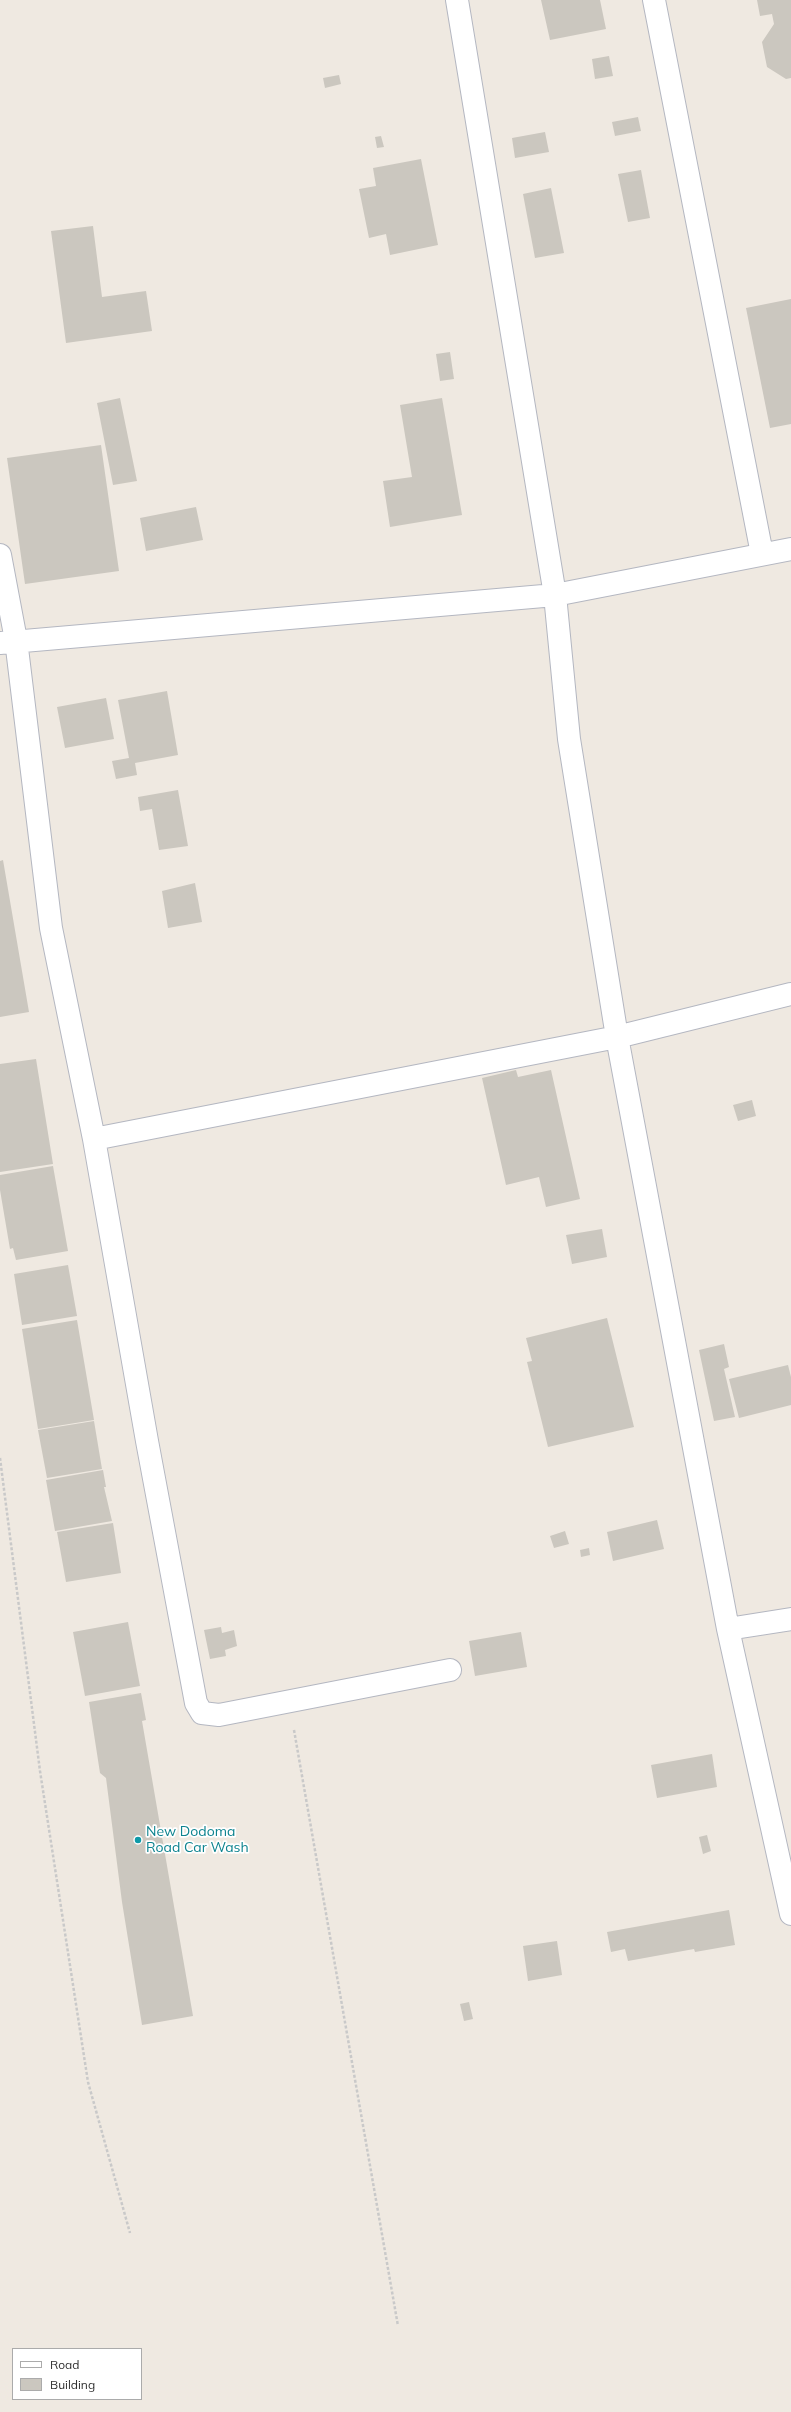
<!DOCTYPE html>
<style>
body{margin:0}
#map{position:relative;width:791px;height:2412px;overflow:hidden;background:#efe9e1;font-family:Mulish,sans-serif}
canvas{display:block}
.legend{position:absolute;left:12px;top:2348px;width:130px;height:52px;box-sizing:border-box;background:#fff;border:1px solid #ababab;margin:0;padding:5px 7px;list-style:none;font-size:12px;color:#2e2e2e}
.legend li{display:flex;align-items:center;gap:8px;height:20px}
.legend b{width:20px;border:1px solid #ababab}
</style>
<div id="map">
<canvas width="791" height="2412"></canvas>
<ul class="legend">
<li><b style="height:5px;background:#fff"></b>Road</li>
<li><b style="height:11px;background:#cbc7bf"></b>Building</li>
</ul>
</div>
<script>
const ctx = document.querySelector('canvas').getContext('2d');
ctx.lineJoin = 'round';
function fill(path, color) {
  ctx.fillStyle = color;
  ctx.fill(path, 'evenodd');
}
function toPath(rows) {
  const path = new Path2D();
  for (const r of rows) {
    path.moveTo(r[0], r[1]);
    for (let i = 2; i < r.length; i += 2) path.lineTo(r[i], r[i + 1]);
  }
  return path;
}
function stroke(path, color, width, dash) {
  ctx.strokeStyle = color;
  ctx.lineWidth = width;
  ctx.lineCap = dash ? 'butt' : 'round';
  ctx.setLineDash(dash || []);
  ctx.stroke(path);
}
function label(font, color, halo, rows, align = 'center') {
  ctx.font = font + ' Mulish,sans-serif';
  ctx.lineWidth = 3.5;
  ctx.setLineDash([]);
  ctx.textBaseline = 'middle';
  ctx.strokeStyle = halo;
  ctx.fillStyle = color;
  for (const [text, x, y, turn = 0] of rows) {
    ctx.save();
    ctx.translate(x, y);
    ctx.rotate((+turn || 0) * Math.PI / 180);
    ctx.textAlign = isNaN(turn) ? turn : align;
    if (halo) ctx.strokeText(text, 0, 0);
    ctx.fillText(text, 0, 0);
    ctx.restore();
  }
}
const building = toPath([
 [541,0,600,0,606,29,550,40],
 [757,0,791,0,791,78,786,79,767,67,762,42,774,24,772,14,760,16],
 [609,56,613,76,595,79,592,59],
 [339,75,341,84,325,88,323,78],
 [638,117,641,131,615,136,612,122],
 [545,132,549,152,515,158,512,138],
 [381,136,384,147,377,148,375,137],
 [421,159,438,245,390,255,386,234,369,238,359,189,376,186,373,168],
 [641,170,650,218,628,222,618,174],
 [551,188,564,253,535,258,523,194],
 [93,226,102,297,146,291,152,331,66,343,51,231],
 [791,299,791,424,770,428,746,308],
 [450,352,454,379,440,381,436,354],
 [120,398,137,481,113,485,97,403],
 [442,398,462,515,390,527,383,481,412,477,400,405],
 [101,445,119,571,25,584,7,458],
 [196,507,203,540,146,551,140,518],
 [167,691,178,755,135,763,137,775,116,779,112,761,129,758,118,700],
 [106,698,114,739,65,748,57,707],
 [178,790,188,846,159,850,152,809,140,811,138,797],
 [3,860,29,1012,0,1017,0,861],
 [195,883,202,922,168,928,162,891],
 [36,1059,53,1164,0,1172,0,1064],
 [516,1070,518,1077,551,1070,580,1199,546,1207,539,1177,506,1185,482,1078],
 [752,1100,756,1116,738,1121,733,1105],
 [53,1166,68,1251,16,1260,13,1248,10,1249,0,1190,0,1175],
 [602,1229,607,1257,572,1264,566,1235],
 [68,1265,77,1316,22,1325,14,1274],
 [607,1318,634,1427,548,1447,527,1362,532,1361,526,1338],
 [77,1320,94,1420,38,1429,22,1329],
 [724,1344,729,1367,724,1369,735,1417,714,1421,699,1350],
 [788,1365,791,1377,791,1405,739,1418,729,1379],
 [94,1421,102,1469,47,1478,38,1430],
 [103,1470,106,1487,104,1487,112,1521,55,1531,46,1480],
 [657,1520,664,1549,613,1561,607,1532],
 [113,1523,121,1573,66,1582,57,1532],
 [565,1531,569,1544,554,1548,550,1536],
 [589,1548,590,1555,581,1557,580,1550],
 [128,1622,140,1686,85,1696,73,1632],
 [221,1627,222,1633,234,1630,237,1646,225,1650,226,1656,210,1659,204,1630],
 [521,1632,527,1667,475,1676,469,1641],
 [141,1693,146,1720,142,1721,193,2016,142,2025,122,1902,106,1778,100,1773,89,1702],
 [712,1754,717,1787,657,1798,651,1765],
 [707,1835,711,1851,703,1854,699,1837],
 [729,1910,735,1945,695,1952,694,1949,628,1961,625,1949,611,1952,607,1932],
 [557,1941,562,1975,528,1981,523,1946],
 [469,2002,473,2019,464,2021,460,2004]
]);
const path = toPath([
 [0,1458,40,1771,88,2082,130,2233],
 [294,1730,398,2326]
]);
const minor = toPath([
 [457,0,555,595,569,739,617,1037,728,1629,791,1914],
 [654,0,762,554],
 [0,555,16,640,51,928,94,1139,147,1441,196,1703,202,1713,219,1715,450,1670],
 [0,643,555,595,791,549],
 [94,1139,617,1037,791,994],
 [728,1629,791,1619]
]);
const markers = [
 [138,1840,4,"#0f9aa8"]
];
const cultureNames = [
 ["New Dodoma",146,1832],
 ["Road Car Wash",146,1848]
];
fill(building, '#cbc7bf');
stroke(minor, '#b4b7c1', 24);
stroke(path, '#c9c9c9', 2.5, [3, 2]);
stroke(minor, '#fff', 22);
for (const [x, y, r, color] of markers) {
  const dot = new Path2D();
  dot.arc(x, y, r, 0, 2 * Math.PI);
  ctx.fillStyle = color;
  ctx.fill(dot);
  stroke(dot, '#fff', 1.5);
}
label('14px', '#0d838f', '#fff', cultureNames, 'left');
</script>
